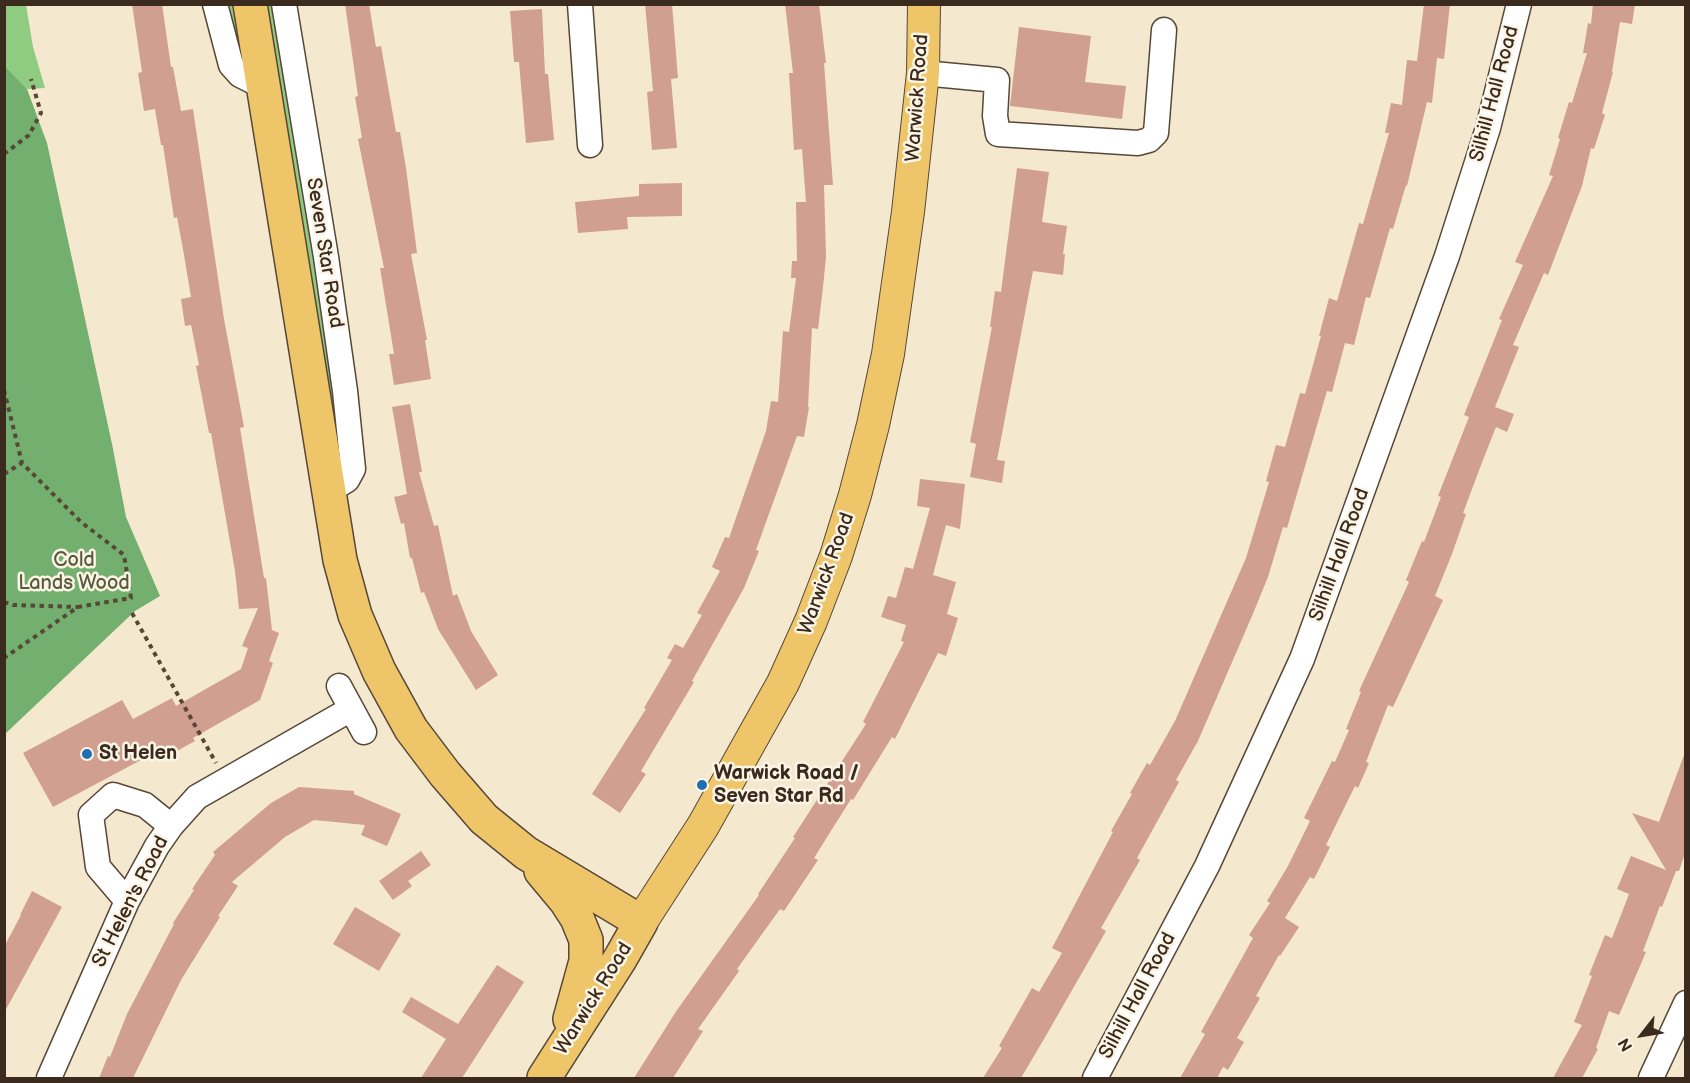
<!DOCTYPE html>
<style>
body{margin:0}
#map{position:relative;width:1690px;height:1083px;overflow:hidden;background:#f4e9ce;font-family:"Balsamiq Sans",sans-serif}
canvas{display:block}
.frame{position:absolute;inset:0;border:6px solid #3b2a1e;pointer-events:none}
.north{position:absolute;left:1612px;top:1005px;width:60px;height:60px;-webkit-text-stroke:4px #fcf5e5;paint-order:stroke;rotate:239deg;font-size:16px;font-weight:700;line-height:24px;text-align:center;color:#3b2a1e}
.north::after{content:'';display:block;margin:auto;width:21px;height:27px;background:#3b2a1e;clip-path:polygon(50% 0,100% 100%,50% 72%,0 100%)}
</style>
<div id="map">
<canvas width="1690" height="1083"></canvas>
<div class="frame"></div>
<div class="north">N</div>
</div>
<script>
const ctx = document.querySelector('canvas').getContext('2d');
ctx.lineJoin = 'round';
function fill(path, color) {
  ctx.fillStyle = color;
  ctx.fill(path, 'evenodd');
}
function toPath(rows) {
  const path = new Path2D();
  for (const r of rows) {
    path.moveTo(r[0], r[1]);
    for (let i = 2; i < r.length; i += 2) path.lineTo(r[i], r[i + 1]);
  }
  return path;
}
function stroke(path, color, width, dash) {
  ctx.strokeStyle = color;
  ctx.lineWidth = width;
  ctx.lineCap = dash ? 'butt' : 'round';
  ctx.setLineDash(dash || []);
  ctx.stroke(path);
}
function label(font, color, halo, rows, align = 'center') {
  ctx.font = font + ' "Balsamiq Sans",sans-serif';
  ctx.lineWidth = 5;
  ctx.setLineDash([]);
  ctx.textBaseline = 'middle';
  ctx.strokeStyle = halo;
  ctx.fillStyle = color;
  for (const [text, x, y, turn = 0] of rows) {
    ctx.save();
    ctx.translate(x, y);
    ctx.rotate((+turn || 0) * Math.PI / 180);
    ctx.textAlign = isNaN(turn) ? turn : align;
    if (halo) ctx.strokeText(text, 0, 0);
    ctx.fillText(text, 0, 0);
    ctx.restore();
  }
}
const green = toPath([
 [4,5,26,5,33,47,45,88,27,89,5,66],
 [222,5,238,5,242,58,234,51],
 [262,5,276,5,337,383,340,463]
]);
const forest = toPath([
 [5,66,27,89,47,143,112,444,126,517,160,596,135,611,5,734]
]);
const building = toPath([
 [132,4,162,4,171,67,173,67,181,111,193,109,224,319,244,427,240,428,264,578,266,578,272,630,279,633,269,661,273,663,260,700,193,738,195,741,159,761,154,753,53,807,23,753,122,700,133,719,172,698,176,706,241,669,248,648,242,646,258,608,239,609,235,571,211,433,209,433,196,366,199,365,191,325,185,326,181,299,191,297,183,249,177,217,174,218,163,145,161,145,155,109,144,111,138,73,142,72],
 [345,4,369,4,376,47,381,46,396,132,400,132,406,168,417,253,411,254,427,340,425,340,431,379,394,385,389,354,394,354,380,268,384,268,358,139,362,138,355,97,358,96],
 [645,4,672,4,678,78,671,79,677,148,652,150,647,92,653,91],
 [785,4,819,4,826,63,824,63,833,185,824,185,826,257,823,287,818,329,812,328,808,407,809,407,804,437,797,436,756,550,759,551,744,588,692,681,694,682,641,771,646,774,620,813,592,794,646,709,644,708,672,660,667,658,675,644,683,648,702,615,697,613,720,571,712,567,725,537,729,538,766,431,771,401,778,402,783,331,789,332,796,278,791,278,792,261,797,261,796,202,806,202,802,149,794,150,789,73,793,73],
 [1424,4,1450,4,1444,59,1437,58,1432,103,1427,102,1407,186,1406,185,1393,229,1390,228,1370,298,1366,297,1354,345,1345,343,1332,392,1327,391,1287,528,1283,527,1268,577,1252,616,1198,741,1176,780,1179,782,1137,858,1140,860,1101,928,1106,931,1044,1039,1021,1078,983,1078,1002,1048,999,1046,1032,988,1039,992,1062,953,1052,948,1113,832,1111,831,1132,794,1130,793,1147,763,1150,765,1175,721,1246,558,1269,482,1266,481,1276,445,1285,447,1300,393,1305,394,1321,336,1319,336,1329,298,1337,301,1359,223,1363,224,1389,133,1385,133,1391,103,1402,105,1407,60,1417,61],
 [1593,4,1635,4,1632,24,1620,22,1612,72,1613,72,1602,113,1605,115,1594,149,1591,148,1582,186,1548,275,1544,273,1513,345,1519,347,1495,407,1514,414,1507,432,1496,427,1481,465,1463,513,1466,514,1452,554,1435,596,1443,600,1393,707,1388,705,1366,762,1369,763,1358,788,1355,786,1326,845,1330,847,1314,879,1310,877,1285,918,1299,927,1280,956,1279,955,1256,996,1260,998,1237,1038,1244,1042,1228,1070,1223,1067,1217,1078,1180,1078,1205,1034,1201,1032,1253,938,1249,935,1270,903,1267,901,1288,866,1310,821,1304,818,1332,761,1335,762,1349,730,1346,729,1361,692,1359,691,1409,582,1406,580,1422,541,1424,542,1441,497,1438,496,1469,417,1464,415,1502,320,1499,319,1523,265,1515,262,1553,176,1549,175,1560,139,1558,138,1569,102,1572,103,1587,53,1583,53,1588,23,1591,24],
 [542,9,545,74,548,74,554,140,526,143,519,62,514,62,510,11],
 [1019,27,1091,36,1085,82,1126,86,1122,119,1010,106],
 [1017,168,1049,172,1042,222,1067,226,1063,254,1065,254,1063,275,1033,271,997,460,1005,461,1002,483,970,477,976,444,970,442,992,327,990,327,995,291,1001,292],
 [682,183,682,216,627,217,628,229,578,233,575,202,639,196,639,184],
 [410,404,422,472,419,472,434,526,438,525,453,596,457,594,471,631,498,675,476,690,438,629,424,592,421,593,412,558,410,558,404,523,401,524,394,497,407,494,392,407],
 [920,479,965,484,960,529,946,525,933,575,956,582,947,614,958,618,946,656,938,653,895,739,892,737,853,800,851,799,814,858,818,860,784,911,780,909,737,969,739,971,698,1029,703,1031,673,1078,634,1078,677,1010,759,895,758,894,795,838,793,837,866,724,863,722,904,642,901,641,906,625,881,617,888,596,896,598,905,567,913,569,930,508,917,506],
 [1684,755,1686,755,1686,850,1679,871,1676,871,1662,907,1660,906,1643,951,1646,952,1619,1015,1609,1011,1596,1048,1598,1049,1582,1078,1553,1078,1582,1025,1574,1022,1592,976,1589,975,1605,935,1612,938,1629,894,1617,889,1631,856,1666,870,1632,813,1659,822],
 [299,787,354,791,354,794,401,814,387,846,361,835,365,825,314,820,285,837,232,882,238,886,218,916,220,917,181,980,133,1078,99,1078,108,1056,110,1057,127,1014,174,924,173,923,194,890,192,889,215,855,213,852,271,803],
 [421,851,431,865,408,881,412,886,393,900,379,881],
 [32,891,62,907,4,1013,4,947,21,915,20,915],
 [355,907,401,934,379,971,333,944],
 [497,965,524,982,462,1078,421,1078,446,1039,402,1012,411,997,458,1024]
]);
const path = toPath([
 [4,154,29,135,41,113,31,79],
 [4,390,22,463,81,522,124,555,131,598,78,607,4,658],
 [4,474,22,463],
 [4,602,13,605,78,607],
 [132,613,216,763]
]);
const minor = toPath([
 [215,4,231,65,240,75,264,87],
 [284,4,326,257,345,391,353,469,347,480,329,491],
 [580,4,590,145],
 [923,73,997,80,995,116,998,134,1138,143,1149,140,1156,133,1164,30],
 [339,686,364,732],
 [127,901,98,867,91,815,113,795,145,805,171,826],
 [49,1078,127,901,157,846,171,826,197,797,351,709],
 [1095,1078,1207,866,1302,659,1447,256,1488,128,1519,4],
 [1651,1078,1686,1003]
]);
const major = toPath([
 [641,922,703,826,783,683,811,621,836,556,855,495,873,425,888,354,908,212,923,73,924,4]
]);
const highway = toPath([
 [250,4,340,560,355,615,379,671,411,729,445,774,484,819,526,853,641,922,620,959,544,1078],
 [541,871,566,901,577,918,586,940,586,961,570,1019]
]);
const markers = [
 [87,754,6,"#1f6fb2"],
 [702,785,6,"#1f6fb2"]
];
const streetNames = [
 ["Silhill Hall Road",1495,94,-75],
 ["Warwick Road",918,98,-86],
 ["Seven Star Road",324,253,81],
 ["Silhill Hall Road",1340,555,-70],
 ["Warwick Road",827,574,-70],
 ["St Helen's Road",131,902,-63],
 ["Silhill Hall Road",1138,996,-62],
 ["Warwick Road",594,999,-58]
];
const parkNames = [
 ["Cold",74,561],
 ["Lands Wood",74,584]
];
const poiNames = [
 ["St Helen",99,754],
 ["Warwick Road /",714,774],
 ["Seven Star Rd",714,797]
];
fill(green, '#8fcb80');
fill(forest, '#73af6e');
fill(building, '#d19f8f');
stroke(minor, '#574738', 27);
stroke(major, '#574738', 34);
stroke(highway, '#574738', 36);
stroke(path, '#574738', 4, [4.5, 4.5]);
stroke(minor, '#fff', 24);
stroke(major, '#eec569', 32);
stroke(highway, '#eec569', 33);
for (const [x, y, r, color] of markers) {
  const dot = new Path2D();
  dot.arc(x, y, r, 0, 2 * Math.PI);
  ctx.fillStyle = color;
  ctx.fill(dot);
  stroke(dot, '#fcf5e5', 2);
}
label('20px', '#3b2a1e', '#fcf5e5', streetNames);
label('20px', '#545a3b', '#fcf5e5', parkNames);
label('bold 20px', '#3b2a1e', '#fcf5e5', poiNames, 'left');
</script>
